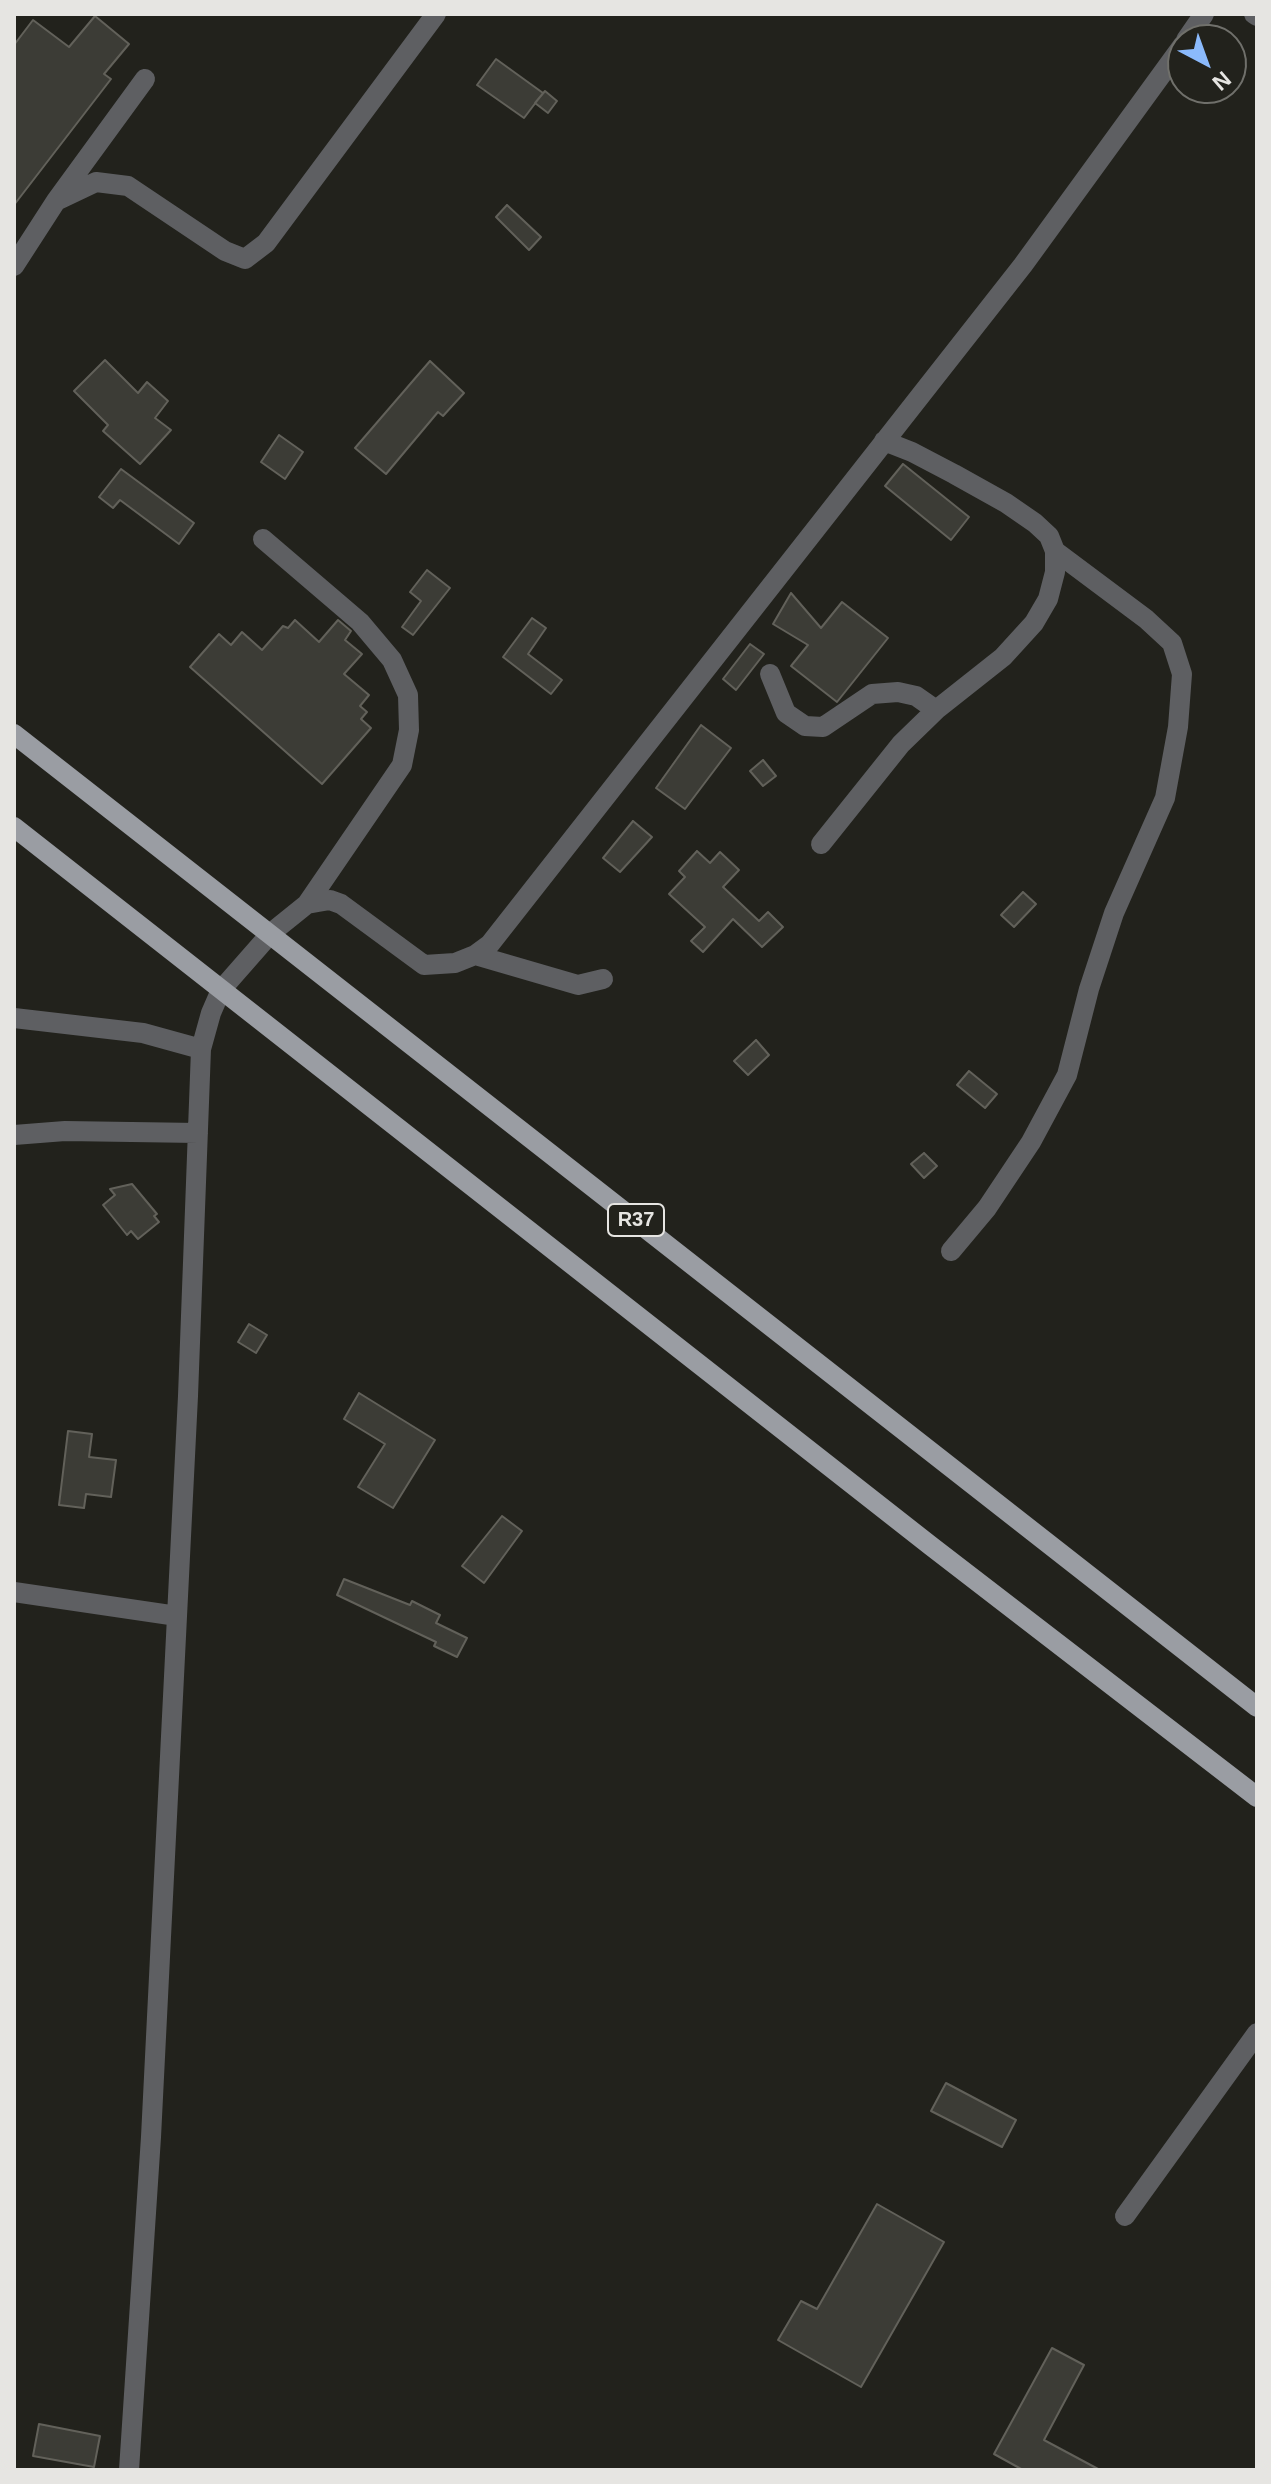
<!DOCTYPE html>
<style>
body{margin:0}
#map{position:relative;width:1271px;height:2484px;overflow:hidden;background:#22221c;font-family:Helvetica,sans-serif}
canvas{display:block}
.frame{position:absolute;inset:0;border:16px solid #e6e5e2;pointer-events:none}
.north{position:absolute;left:1167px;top:24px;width:80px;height:80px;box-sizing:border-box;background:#22221c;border:2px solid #70706b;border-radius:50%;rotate:139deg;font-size:22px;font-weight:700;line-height:32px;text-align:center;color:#e6e5e2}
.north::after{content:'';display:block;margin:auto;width:28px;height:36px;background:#8bbafc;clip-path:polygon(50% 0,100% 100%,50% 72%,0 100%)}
</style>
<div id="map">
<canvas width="1271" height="2484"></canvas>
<div class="frame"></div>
<div class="north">N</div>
</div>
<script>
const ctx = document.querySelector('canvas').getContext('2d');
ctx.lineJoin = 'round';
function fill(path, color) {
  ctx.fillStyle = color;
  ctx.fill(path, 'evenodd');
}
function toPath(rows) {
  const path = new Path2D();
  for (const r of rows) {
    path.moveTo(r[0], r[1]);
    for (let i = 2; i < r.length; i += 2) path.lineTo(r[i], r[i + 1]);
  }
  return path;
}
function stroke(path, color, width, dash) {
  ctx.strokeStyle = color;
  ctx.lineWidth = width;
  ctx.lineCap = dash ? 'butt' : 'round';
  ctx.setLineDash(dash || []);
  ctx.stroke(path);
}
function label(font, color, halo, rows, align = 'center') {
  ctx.font = font + ' Helvetica,sans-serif';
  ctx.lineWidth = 6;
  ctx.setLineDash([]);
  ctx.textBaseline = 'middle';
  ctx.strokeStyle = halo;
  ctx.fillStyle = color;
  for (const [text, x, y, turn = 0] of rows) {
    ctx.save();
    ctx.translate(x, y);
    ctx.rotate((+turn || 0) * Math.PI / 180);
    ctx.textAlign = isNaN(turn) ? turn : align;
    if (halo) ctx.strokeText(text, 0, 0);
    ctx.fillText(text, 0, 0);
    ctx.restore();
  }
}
const building = toPath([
 [95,16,129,44,104,74,111,79,14,205,14,45,33,20,69,47,95,16],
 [496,59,543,93,524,118,477,85,496,59],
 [545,91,557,101,548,113,535,103,545,91],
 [507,205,541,237,529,250,496,217,507,205],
 [105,360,138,393,147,382,168,401,155,418,171,430,140,464,103,431,108,425,74,391,105,360],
 [430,361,464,393,443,416,438,412,386,474,355,448,430,361],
 [279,435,303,452,285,479,261,462,279,435],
 [903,464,969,517,951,540,885,486,903,464],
 [121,469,194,523,179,544,120,500,113,508,99,497,121,469],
 [427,570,450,588,413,635,402,627,421,601,410,592,427,570],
 [791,593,821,628,842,602,888,638,837,702,791,666,808,645,773,624,791,593],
 [532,618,546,628,528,654,562,680,551,694,503,657,532,618],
 [295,620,319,642,338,620,351,631,345,640,362,654,344,674,369,695,360,706,367,712,361,719,371,728,322,784,190,667,219,634,231,645,242,632,262,650,283,626,288,628,295,620],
 [750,644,764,654,736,690,723,679,750,644],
 [701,725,731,748,685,809,656,788,701,725],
 [763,760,776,776,763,786,750,771,763,760],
 [633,821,652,837,620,872,603,858,633,821],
 [697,851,710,863,720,852,739,870,723,887,759,921,768,912,783,927,762,947,733,919,703,952,691,941,705,927,669,894,685,877,679,871,697,851],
 [1023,892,1036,904,1014,927,1001,915,1023,892],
 [756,1040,769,1055,748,1075,734,1061,756,1040],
 [969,1071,997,1094,985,1108,957,1085,969,1071],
 [924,1153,937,1166,924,1178,911,1164,924,1153],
 [132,1184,157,1214,154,1216,159,1222,138,1239,131,1231,127,1235,103,1205,115,1195,110,1189,132,1184],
 [249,1324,267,1335,256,1353,238,1342,249,1324],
 [359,1393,435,1440,393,1508,358,1487,385,1444,344,1419,359,1393],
 [68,1431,92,1434,89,1457,116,1460,111,1497,86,1494,84,1508,59,1505,68,1431],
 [502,1516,522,1531,484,1583,462,1566,502,1516],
 [344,1579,410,1605,412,1601,440,1615,436,1623,467,1638,457,1657,434,1646,436,1642,337,1595,344,1579],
 [946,2083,1016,2120,1002,2147,931,2111,946,2083],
 [877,2204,944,2242,861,2387,778,2340,801,2301,817,2309,877,2204],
 [1052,2348,1084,2365,1044,2440,1100,2470,1023,2470,994,2454,1052,2348],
 [39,2424,100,2436,94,2467,33,2456,39,2424]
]);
const minor = toPath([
 [1254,14,1257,16],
 [1186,40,1204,14],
 [56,201,96,182,128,186,225,251,245,259,266,243,436,14],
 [14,266,56,201,145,79],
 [263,539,360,622,392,660,408,695,409,730,402,765,307,904],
 [770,674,786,713,805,726,823,727,872,694,898,692,916,696,936,710],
 [821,844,901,744,936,710,1003,657,1034,623,1048,599,1055,572,1055,551,1049,536,1035,523,1006,503,954,474,912,452,884,441],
 [475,955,578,985,603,979],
 [14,1018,143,1033,201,1049],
 [14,1135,65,1131,198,1133],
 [951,1251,987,1208,1031,1142,1067,1075,1089,989,1114,913,1165,798,1178,727,1182,674,1172,643,1146,619,1055,551],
 [14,1592,177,1616],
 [1125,2216,1257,2033],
 [129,2470,151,2137,188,1396,201,1049,211,1013,221,990,271,933,307,904,318,902,330,900,341,904,424,965,455,963,475,955,490,944,1023,265,1183,45]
]);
const major = toPath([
 [14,734,1257,1707],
 [14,827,931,1546,1257,1797]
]);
const shields = [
 [636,1220,56]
];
const shieldNames = [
 ["R37",636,1220]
];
fill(building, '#3c3c36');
stroke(building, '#62615a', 2);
stroke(minor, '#5e5f62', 20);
stroke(major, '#9a9da3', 20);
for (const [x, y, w] of shields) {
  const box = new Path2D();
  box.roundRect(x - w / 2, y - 16, w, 32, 6);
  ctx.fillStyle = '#22221c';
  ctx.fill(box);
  stroke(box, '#e6e5e2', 2);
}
label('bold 20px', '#e6e5e2', null, shieldNames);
</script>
